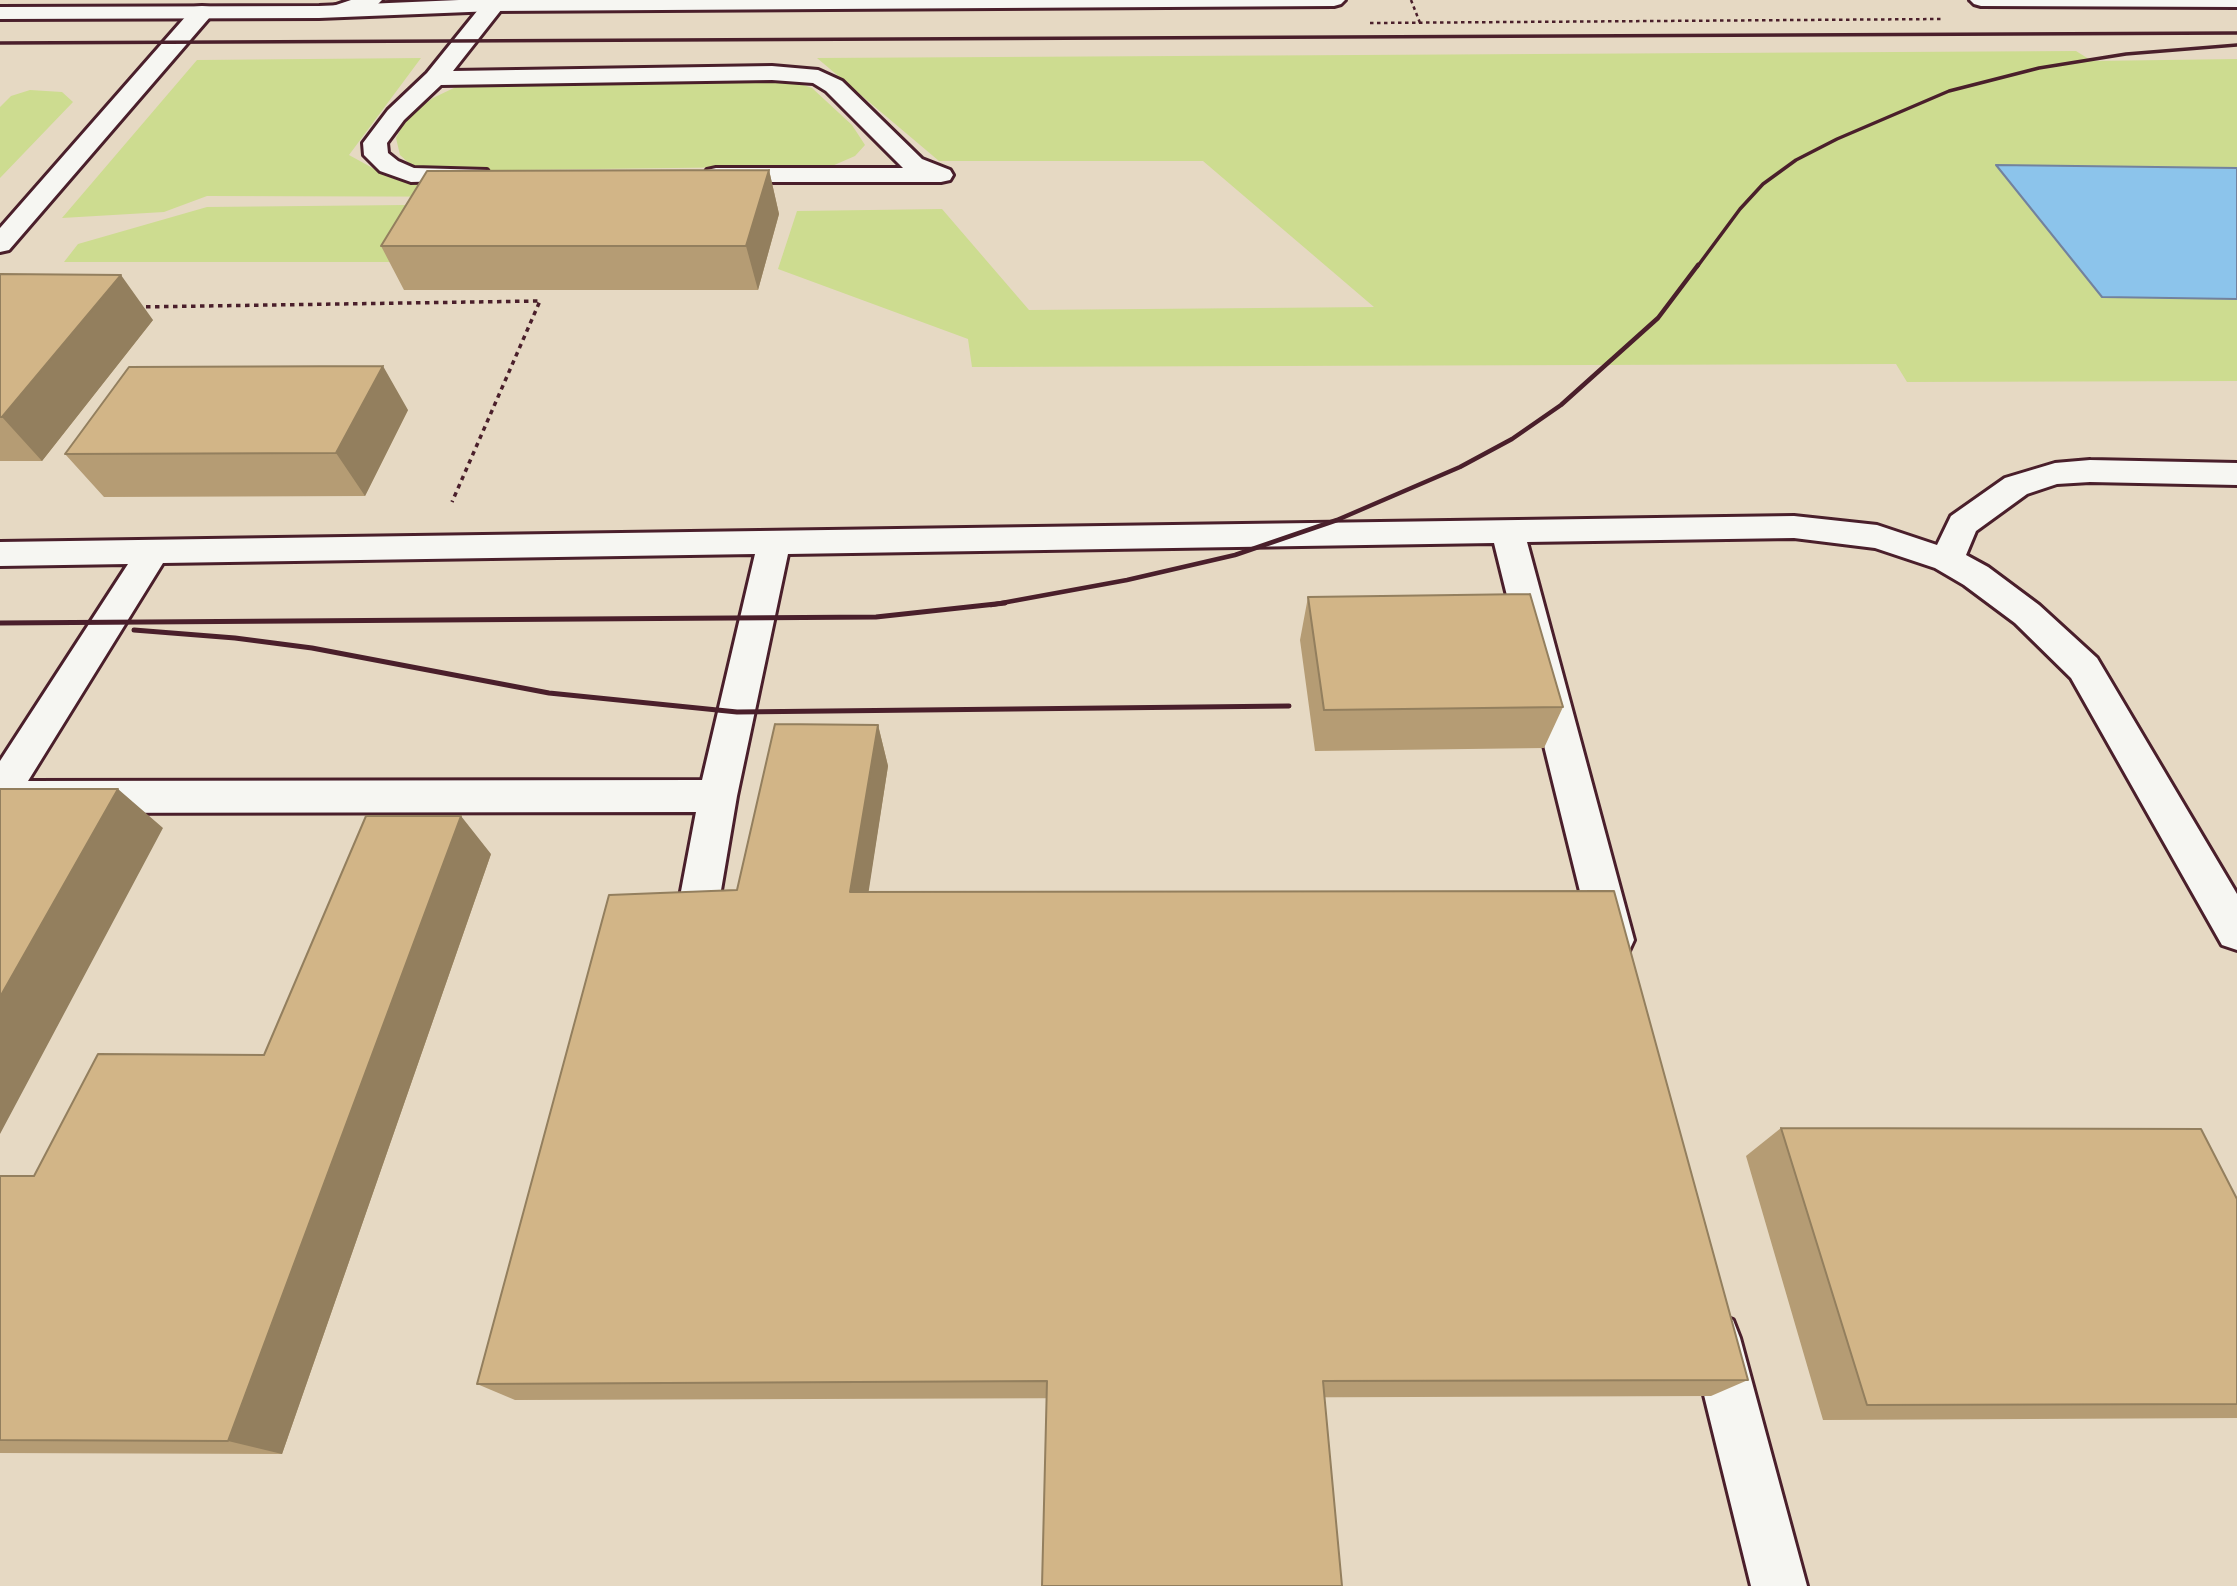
<!DOCTYPE html>
<style>
body{margin:0}
canvas{display:block;background:#efe9dd}
</style>
<canvas width="2237" height="1586"></canvas>
<script>
const ctx = document.querySelector('canvas').getContext('2d');
ctx.lineJoin = 'round';
function fill(path, color) {
  ctx.fillStyle = color;
  ctx.fill(path, 'evenodd');
}
function toPath(rows) {
  const path = new Path2D();
  for (const r of rows) {
    path.moveTo(r[0], r[1]);
    for (let i = 2; i < r.length; i += 2) path.lineTo(r[i], r[i + 1]);
  }
  return path;
}
function stroke(path, color, width, dash) {
  ctx.strokeStyle = color;
  ctx.lineWidth = width;
  ctx.lineCap = dash ? 'butt' : 'round';
  ctx.setLineDash(dash || []);
  ctx.stroke(path);
}
const built = toPath([
 [0,0,2237,0,2237,1586,0,1586]
]);
const green = toPath([
 [2076,51,2092,61,2237,59,2237,381,1907,382,1896,364,972,367,968,339,778,269,797,211,942,209,1029,310,1374,307,1203,161,939,161,817,58],
 [421,58,349,155,378,171,429,185,563,197,207,196,164,212,62,218,197,60],
 [789,80,812,88,852,125,865,145,855,156,832,166,435,171,411,165,400,155,396,138,407,117,433,98,460,85],
 [30,90,62,92,73,102,0,178,0,107,11,96],
 [504,204,416,262,64,262,78,244,207,207]
]);
const water = toPath([
 [1996,165,2237,168,2237,299,2102,297,1996,165]
]);
const pathFar1 = toPath([
 [1411,0,1420,23],
 [1370,23,1942,19]
]);
const path = toPath([
 [137,307,540,301,452,502]
]);
const lane = toPath([
 [351,0,382,0,378,4,341,17,333,16,330,11,333,6,351,0],
 [486,0,502,0,505,5,453,71,772,66,818,70,842,81,922,159,950,170,953,175,950,180,941,182,716,182,707,180,704,175,707,170,716,168,903,168,826,91,813,83,772,80,441,85,404,120,387,143,388,153,398,161,414,168,487,170,490,175,487,180,411,182,380,171,364,155,363,143,388,110,427,73,486,0],
 [202,6,210,7,213,12,210,17,9,250,0,252,0,228,194,7,202,6],
 [2090,460,2237,463,2237,485,2090,482,2057,484,2027,494,1976,531,1966,555,1988,567,2039,605,2097,658,2237,894,2237,950,2222,945,2071,678,2015,623,1964,585,1935,568,1875,548,1794,538,1527,542,1634,940,1628,953,1613,959,1598,953,1592,940,1494,543,788,554,737,796,719,902,713,915,699,920,685,915,679,902,696,812,0,813,0,761,128,564,0,566,0,542,1794,516,1877,525,1937,545,1951,516,2005,478,2055,463,2090,460],
 [755,554,702,780,28,781,163,563,755,554],
 [1715,1313,1733,1320,1740,1338,1807,1586,1751,1586,1690,1338,1697,1320,1715,1313]
]);
const street = toPath([
 [459,0,1345,0,1341,4,1334,6,494,11,319,18,0,19,0,7,319,6,459,0],
 [1970,0,2237,0,2237,7,1981,6,1974,4,1970,0]
]);
const railFar2 = toPath([
 [0,43,2237,33],
 [1697,267,1740,209,1763,184,1796,160,1837,139,1949,91,2039,68,2126,54,2237,45]
]);
const railFar1 = toPath([
 [991,605,1127,580,1235,555,1337,520,1460,467,1512,439,1561,405,1658,318,1698,265]
]);
const rail = toPath([
 [0,623,876,617,1005,603],
 [134,630,235,638,312,648,549,693,737,712,1289,706]
]);
const wall = toPath([
 [769,170,779,214,758,290,404,290,381,246],
 [0,274,153,320,42,461,0,461],
 [408,410,365,496,104,497,65,454],
 [1308,597,1563,707,1544,748,1315,751,1300,640],
 [878,725,888,766,868,892,1748,1380,1711,1396,515,1400,477,1384,737,890],
 [491,854,282,1454,0,1453,0,1176,34,1176,264,1055],
 [1781,1128,2237,1199,2237,1418,1823,1420,1746,1156]
]);
const shadedWall = toPath([
 [769,170,779,214,758,290,746,246],
 [121,275,153,320,42,461,2,417],
 [383,366,408,410,365,496,336,453],
 [878,725,888,766,863,928,850,892],
 [118,789,163,828,0,1134,0,997],
 [461,816,491,854,282,1454,228,1441]
]);
const building = toPath([
 [769,170,746,246,381,246,427,171,769,170],
 [0,274,121,275,2,417,0,417,0,274],
 [383,366,336,453,65,454,129,367,383,366],
 [1530,594,1563,707,1324,710,1308,597,1530,594],
 [775,724,878,725,850,892,1614,891,1748,1380,1323,1381,1342,1586,1042,1586,1047,1381,477,1384,609,895,737,890,775,724],
 [0,789,118,789,0,997,0,789],
 [366,816,461,816,228,1441,0,1440,0,1176,34,1176,98,1054,264,1055,366,816],
 [1781,1128,2201,1129,2237,1199,2237,1404,1867,1405,1781,1128]
]);
fill(built, '#e6d9c3');
fill(green, '#cddc90');
fill(water, '#8cc4eb');
stroke(water, '#72829e', 2);
stroke(lane, '#4a1f2b', 6);
stroke(street, '#4a1f2b', 6);
stroke(pathFar1, '#4a1f2b', 2.5, [3.5, 3.5]);
stroke(path, '#4a1f2b', 3.5, [4.5, 4.5]);
fill(lane, '#f6f6f2');
fill(street, '#f6f6f2');
stroke(railFar2, '#4a1f2b', 3.5);
stroke(railFar1, '#4a1f2b', 4.5);
stroke(rail, '#4a1f2b', 5);
fill(wall, '#b59c74');
fill(shadedWall, '#937f5e');
fill(building, '#d2b587');
stroke(building, '#937f5e', 2);
</script>
